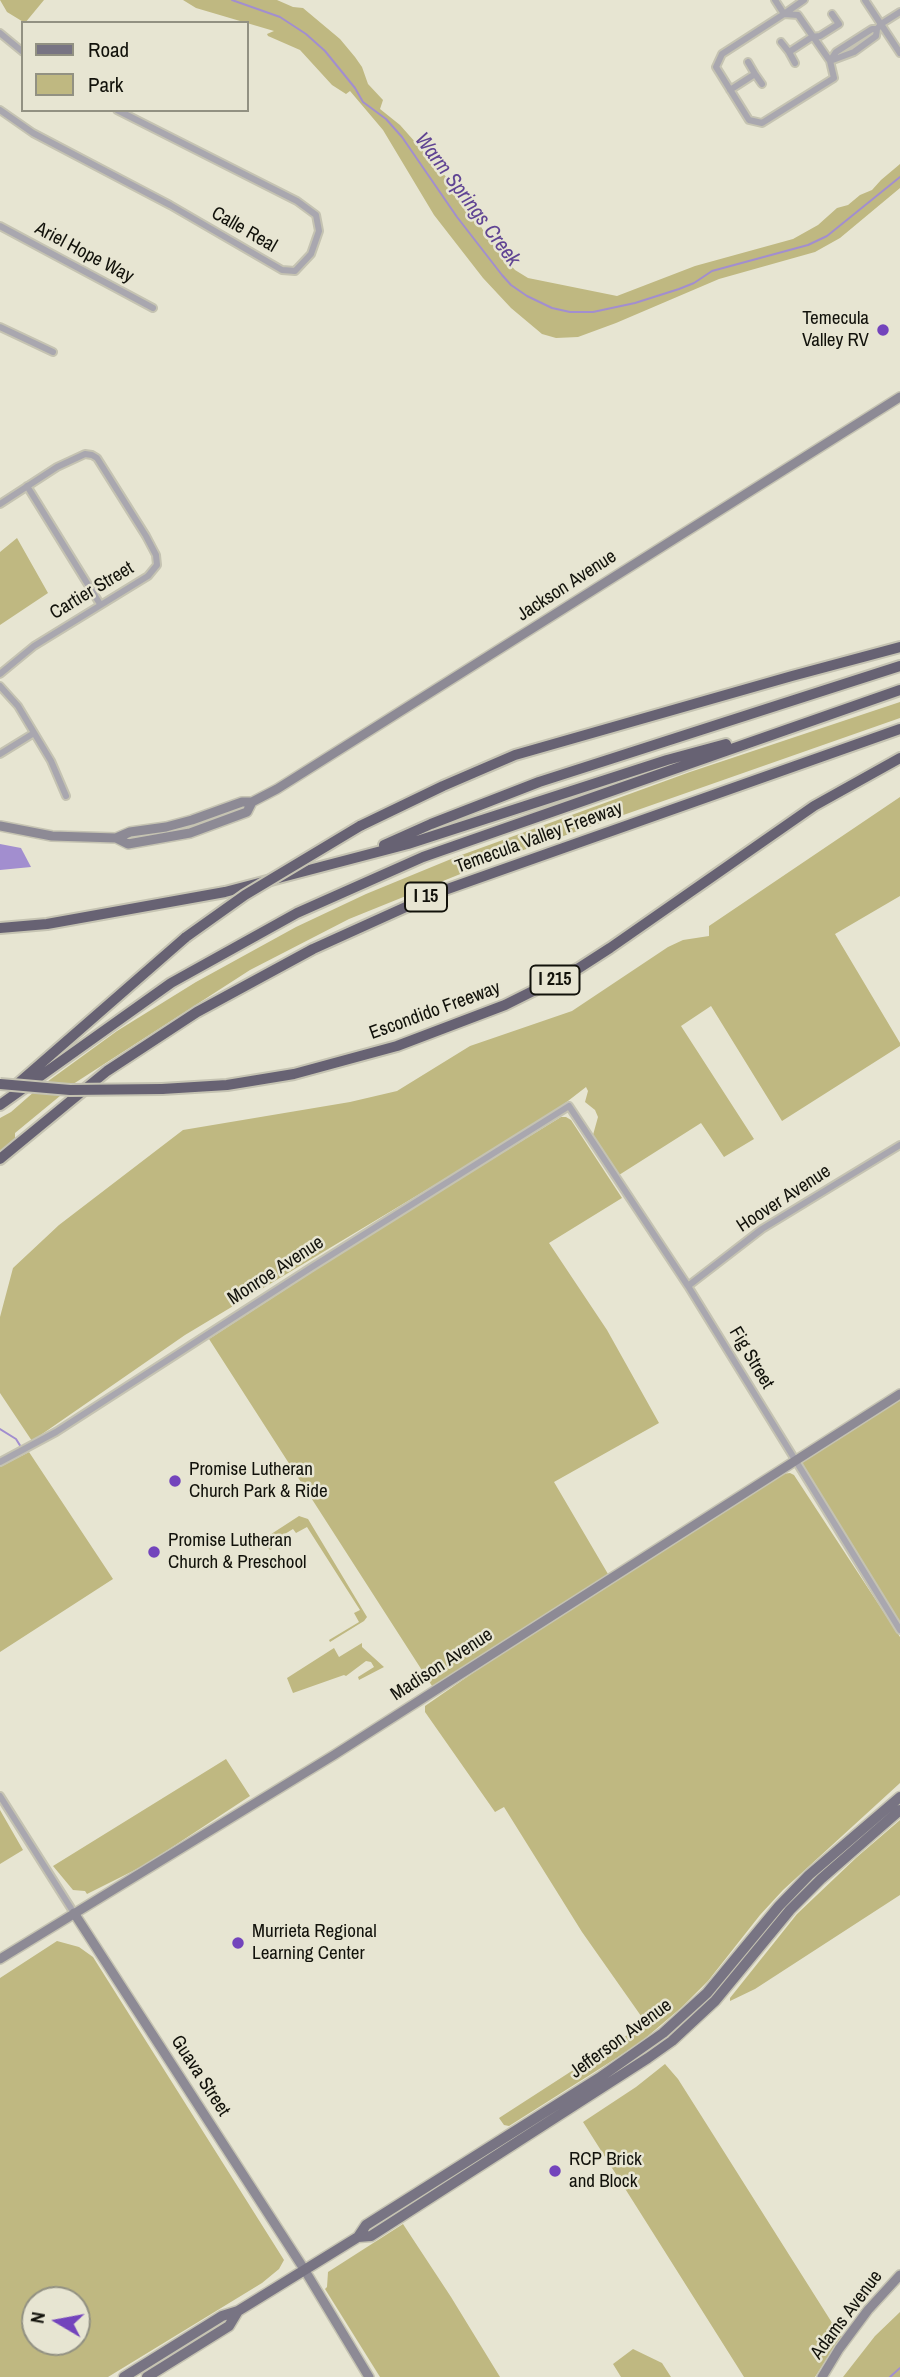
<!DOCTYPE html>
<style>
body{margin:0}
#map{position:relative;width:900px;height:2377px;overflow:hidden;background:#e7e5d2;font-family:"Archivo Narrow",sans-serif}
canvas{display:block}
.legend{position:absolute;left:21px;top:21px;width:228px;height:91px;box-sizing:border-box;background:#e7e5d2;border:2px solid #929182;margin:0;padding:9px 12px;list-style:none;font-size:21px;color:#12120b}
.legend li{display:flex;align-items:center;gap:14px;height:35px}
.legend b{width:35px;border:2px solid #929182}
.north{position:absolute;left:21px;top:2286px;width:70px;height:70px;box-sizing:border-box;background:#e7e5d2;border:2px solid #929182;border-radius:50%;rotate:280deg;font-size:19px;font-weight:700;line-height:28px;text-align:center;color:#12120b}
.north::after{content:'';display:block;margin:auto;width:24px;height:32px;background:#7344bc;clip-path:polygon(50% 0,100% 100%,50% 72%,0 100%)}
</style>
<div id="map">
<canvas width="900" height="2377"></canvas>
<ul class="legend">
<li><b style="height:9px;background:#787483"></b>Road</li>
<li><b style="height:19px;background:#bfb881"></b>Park</li>
</ul>
<div class="north">N</div>
</div>
<script>
const ctx = document.querySelector('canvas').getContext('2d');
ctx.lineJoin = 'round';
function fill(path, color) {
  ctx.fillStyle = color;
  ctx.fill(path, 'evenodd');
}
function toPath(rows) {
  const path = new Path2D();
  for (const r of rows) {
    path.moveTo(r[0], r[1]);
    for (let i = 2; i < r.length; i += 2) path.lineTo(r[i], r[i + 1]);
  }
  return path;
}
function stroke(path, color, width, dash) {
  ctx.strokeStyle = color;
  ctx.lineWidth = width;
  ctx.lineCap = dash ? 'butt' : 'round';
  ctx.setLineDash(dash || []);
  ctx.stroke(path);
}
function label(font, color, halo, rows, align = 'center') {
  ctx.font = font + ' "Archivo Narrow",sans-serif';
  ctx.lineWidth = 5;
  ctx.setLineDash([]);
  ctx.textBaseline = 'middle';
  ctx.strokeStyle = halo;
  ctx.fillStyle = color;
  for (const [text, x, y, turn = 0] of rows) {
    ctx.save();
    ctx.translate(x, y);
    ctx.rotate((+turn || 0) * Math.PI / 180);
    ctx.textAlign = isNaN(turn) ? turn : align;
    if (halo) ctx.strokeText(text, 0, 0);
    ctx.fillText(text, 0, 0);
    ctx.restore();
  }
}
const green = toPath([
 [0,0,44,0,25,23,7,12],
 [183,0,277,0,293,7,303,8,340,39,355,57,362,67,368,84,383,100,380,109,400,125,431,160,456,188,492,244,515,270,528,278,617,296,695,266,793,239,818,225,837,208,848,205,860,195,872,190,881,180,900,164,900,188,840,238,815,252,719,279,616,323,578,337,556,338,542,334,511,308,483,278,434,215,383,130,350,91,346,94,332,85,300,50,268,36,267,34,274,31,196,8],
 [17,538,48,593,0,625,0,552],
 [900,702,900,718,495,860,349,919,250,970,67,1088,40,1087,117,1031,196,982,296,927,366,894,456,857,690,772],
 [900,797,900,896,835,934,900,1043,900,1046,782,1121,711,1006,681,1026,754,1139,724,1157,701,1123,619,1175,593,1135,598,1117,595,1110,585,1102,588,1091,586,1087,546,1118,185,1335,32,1441,0,1393,0,1317,13,1268,59,1225,183,1130,350,1102,397,1091,470,1046,572,1011,668,947,683,940,709,936,709,926],
 [35,1091,66,1091,15,1133,15,1138,0,1151,0,1118,11,1112],
 [561,1117,566,1117,571,1120,622,1198,549,1243,607,1330,659,1423,554,1482,608,1574,434,1689,209,1339,383,1226],
 [900,1400,900,1622,801,1465,804,1461],
 [29,1452,113,1579,0,1652,0,1467],
 [790,1473,794,1475,900,1637,900,1783,783,1890,760,1915,708,1981,682,2007,642,2041,615,2059,509,2126,504,2125,499,2118,646,2023,582,1932,504,1807,495,1812,425,1712,425,1706,516,1643,782,1474],
 [299,1516,308,1519,367,1617,364,1621,330,1642,329,1640,359,1622,354,1613,360,1610,307,1527,296,1533,293,1529,270,1543,272,1549,270,1550,262,1540],
 [362,1643,362,1647,384,1667,359,1680,358,1677,374,1667,371,1662,366,1661,346,1676,344,1675,293,1693,287,1678,334,1648,339,1657],
 [226,1759,250,1796,145,1865,87,1894,85,1891,73,1890,53,1866],
 [0,1810,23,1850,0,1864],
 [900,1820,900,1895,755,1989,730,2001,730,1998,797,1914,857,1857],
 [57,1941,79,1947,93,1957,284,2260,279,2269,262,2283,108,2377,0,2377,0,1978],
 [35,2300,77,2300,77,2342,35,2342],
 [665,2064,678,2079,709,2128,841,2337,815,2377,744,2377,583,2122,636,2087],
 [403,2224,451,2297,500,2377,380,2377,325,2289,327,2287,328,2272],
 [900,2312,900,2377,843,2377,875,2336],
 [633,2349,662,2363,671,2377,621,2377,613,2364]
]);
const water = toPath([
 [0,844,21,848,31,867,0,870]
]);
const stream = toPath([
 [232,0,280,17,306,34,325,51,355,88,363,102,386,119,402,137,457,217,502,275,511,285,527,296,552,308,570,312,593,312,635,303,679,289,694,283,712,271,808,245,827,236,900,177],
 [0,1429,16,1439,21,1447],
 [890,2377,900,2368]
]);
const street = toPath([
 [775,0,784,14,804,0],
 [865,0,900,53],
 [784,14,798,15,830,61,834,78,762,123,749,120,716,67,722,54,784,14],
 [877,29,872,29,836,52,830,61,854,52,876,36,877,29,881,24,900,12],
 [0,33,23,52],
 [781,42,789,52,812,37,820,36,839,24,832,14],
 [789,52,795,63],
 [755,74,762,84],
 [730,90,755,74,748,62],
 [0,110,33,133,170,205,282,270,295,271,311,254,319,231,316,215,297,201,117,110],
 [0,226,153,308],
 [0,327,53,352],
 [27,486,100,604],
 [0,504,57,467,85,454,92,455,97,458,146,536,156,555,157,565,148,576,34,646,0,674],
 [0,686,18,706,51,761,66,796],
 [0,754,34,733],
 [688,1286,762,1229,900,1145],
 [0,1462,56,1432,312,1267,569,1106,688,1286,900,1630],
 [0,1796,74,1913]
]);
const secondary = toPath([
 [0,826,52,836,116,838,130,832,166,827,192,820,242,802,252,802,277,789,900,397],
 [116,838,128,844,190,833,247,812,252,802],
 [74,1913,304,2269,369,2377],
 [0,1959,334,1755,900,1394],
 [822,2377,839,2349,868,2310,900,2275]
]);
const primary = toPath([
 [358,2237,366,2225,599,2078,663,2033,707,1993,779,1906,809,1875,900,1797],
 [124,2377,222,2316,238,2311,358,2237,371,2236,648,2058,672,2041,715,2001,790,1910,821,1879,900,1810],
 [147,2377,229,2326,238,2311]
]);
const highway = toPath([
 [360,826,443,786,515,755,792,676,900,647],
 [384,845,431,824,539,782,900,666],
 [0,928,47,924,225,892,408,844,667,760,726,744],
 [14,1087,186,937],
 [162,1089,227,1085,294,1074,397,1046,505,1005,579,968,610,948,814,806,900,758],
 [0,1105,171,983,297,913,423,857,900,690],
 [0,1159,107,1071,197,1012,313,949,439,892,900,729]
]);
const highwayBridge = toPath([
 [186,937,245,895,360,826],
 [0,1084,70,1090,162,1089]
]);
const markers = [
 [883,330,7,"#7344bc"],
 [175,1481,7,"#7344bc"],
 [154,1552,7,"#7344bc"],
 [238,1943,7,"#7344bc"],
 [555,2171,7,"#7344bc"]
];
const shields = [
 [426,897,42],
 [555,980,49]
];
const shieldNames = [
 ["I 15",426,897],
 ["I 215",555,980]
];
const streetNames = [
 ["Calle Real",244,230,30],
 ["Ariel Hope Way",84,253,28],
 ["Jackson Avenue",567,586,-33],
 ["Cartier Street",92,591,-31],
 ["Temecula Valley Freeway",539,838,-20],
 ["Escondido Freeway",435,1011,-20],
 ["Hoover Avenue",784,1199,-33],
 ["Monroe Avenue",276,1271,-33],
 ["Fig Street",751,1358,59],
 ["Madison Avenue",442,1665,-33],
 ["Jefferson Avenue",621,2039,-36],
 ["Guava Street",200,2076,57],
 ["Adams Avenue",847,2315,-53]
];
const poiNames = [
 ["Temecula",869,319,"right"],
 ["Valley RV",869,341,"right"],
 ["Promise Lutheran",189,1470],
 ["Church Park & Ride",189,1492],
 ["Promise Lutheran",168,1541],
 ["Church & Preschool",168,1563],
 ["Murrieta Regional",252,1932],
 ["Learning Center",252,1954],
 ["RCP Brick",569,2160],
 ["and Block",569,2182]
];
const waterNames = [
 ["Warm Springs Creek",467,200,53]
];
fill(green, '#bfb881');
fill(water, '#a28ecf');
stroke(stream, '#a28ecf', 2);
stroke(street, '#c5c3b2', 10);
stroke(secondary, '#c5c3b2', 12);
stroke(primary, '#c5c3b2', 13);
stroke(highway, '#c5c3b2', 14);
stroke(street, '#a9a7af', 6);
stroke(secondary, '#8d8a95', 9);
stroke(primary, '#787483', 10);
stroke(highway, '#676273', 10);
stroke(highwayBridge, '#c5c3b2', 14, []);
stroke(highwayBridge, '#676273', 10);
for (const [x, y, r, color] of markers) {
  const dot = new Path2D();
  dot.arc(x, y, r, 0, 2 * Math.PI);
  ctx.fillStyle = color;
  ctx.fill(dot);
  stroke(dot, '#e7e5d2', 2.5);
}
for (const [x, y, w] of shields) {
  const box = new Path2D();
  box.roundRect(x - w / 2, y - 14.5, w, 29, 5);
  ctx.fillStyle = '#e7e5d2';
  ctx.fill(box);
  stroke(box, '#12120b', 2);
}
label('bold 18px', '#12120b', null, shieldNames);
label('19px', '#12120b', '#e7e5d2', streetNames);
label('19px', '#12120b', '#e7e5d2', poiNames, 'left');
label('italic 21px', '#604493', '#e7e5d2', waterNames);
</script>
